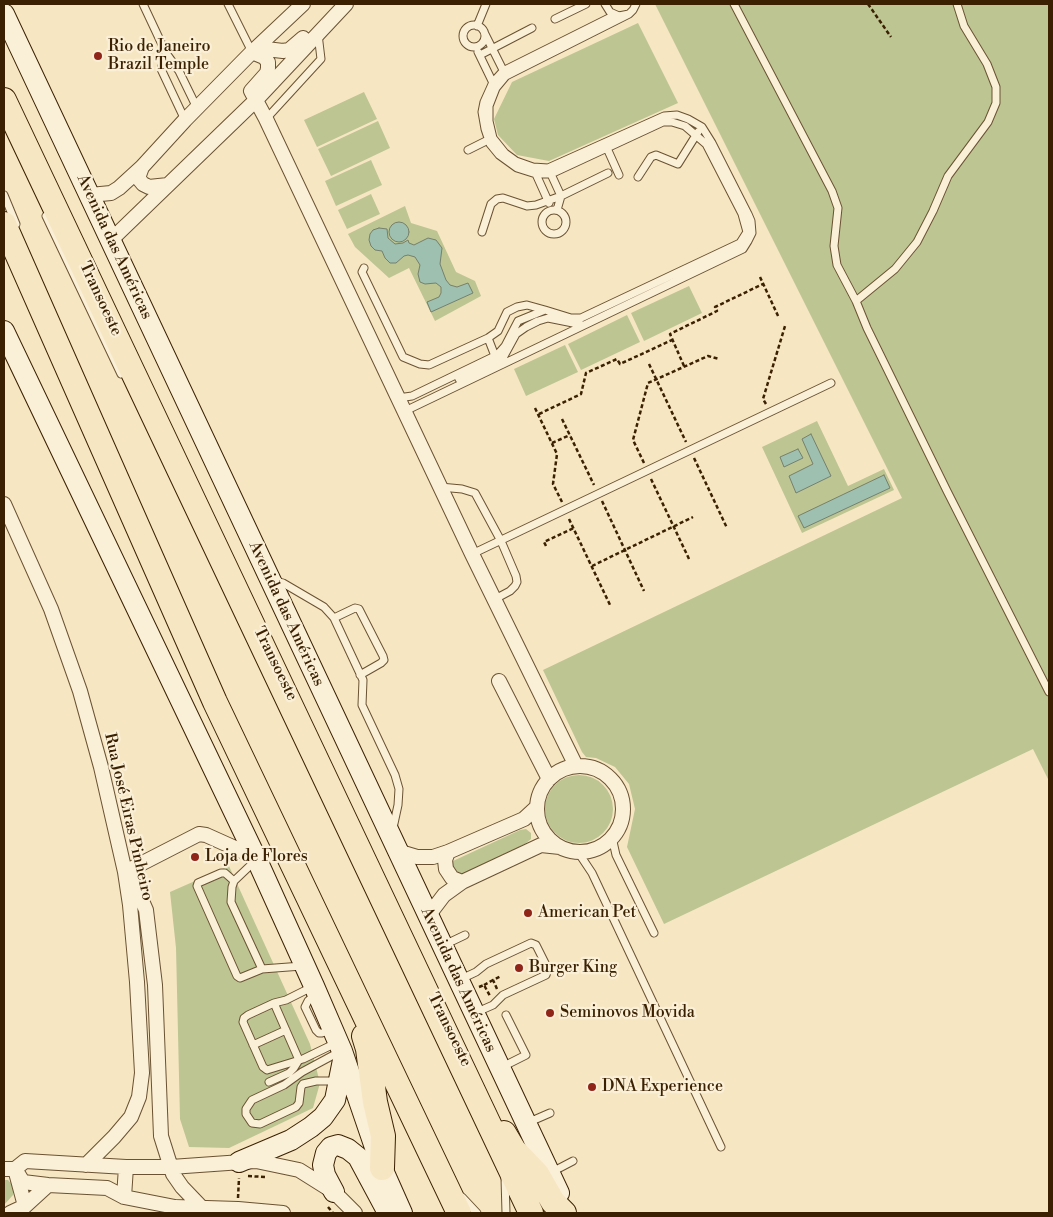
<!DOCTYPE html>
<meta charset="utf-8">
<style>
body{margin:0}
#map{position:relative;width:1053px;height:1217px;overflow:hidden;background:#f7e6c2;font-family:"Libre Bodoni",serif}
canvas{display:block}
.frame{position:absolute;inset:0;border:5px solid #3b2102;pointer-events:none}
</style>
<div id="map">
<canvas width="1053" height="1217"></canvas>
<div class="frame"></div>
</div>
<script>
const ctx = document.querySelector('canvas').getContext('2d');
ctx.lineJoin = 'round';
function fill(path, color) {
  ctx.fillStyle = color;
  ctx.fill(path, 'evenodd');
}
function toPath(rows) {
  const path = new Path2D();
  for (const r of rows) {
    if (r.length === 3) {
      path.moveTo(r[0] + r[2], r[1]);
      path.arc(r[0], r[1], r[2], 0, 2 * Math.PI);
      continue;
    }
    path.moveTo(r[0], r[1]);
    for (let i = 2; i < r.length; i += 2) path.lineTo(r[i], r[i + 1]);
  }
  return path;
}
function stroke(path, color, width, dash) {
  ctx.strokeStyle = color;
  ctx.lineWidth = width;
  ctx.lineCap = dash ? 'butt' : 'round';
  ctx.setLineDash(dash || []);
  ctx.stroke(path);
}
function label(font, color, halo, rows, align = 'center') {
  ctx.font = font + ' "Libre Bodoni",serif';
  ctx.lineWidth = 4.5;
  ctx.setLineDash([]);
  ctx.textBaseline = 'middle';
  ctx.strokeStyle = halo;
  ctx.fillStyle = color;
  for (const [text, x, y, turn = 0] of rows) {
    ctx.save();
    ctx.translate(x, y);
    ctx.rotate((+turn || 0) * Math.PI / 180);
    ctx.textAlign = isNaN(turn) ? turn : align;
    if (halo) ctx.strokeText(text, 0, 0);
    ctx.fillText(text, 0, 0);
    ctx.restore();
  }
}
const green = toPath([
 [655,4,1049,4,1049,781,1033,749,664,924,627,847,635,809,629,784,615,767,596,758,586,757,582,752,543,670,902,498],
 [638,23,678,103,549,161,517,155,498,135,494,119,512,82],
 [364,92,377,119,317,147,304,120],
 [378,121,390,148,331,176,318,149],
 [371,160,382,185,336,206,325,181],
 [371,194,380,214,347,229,338,210],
 [405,206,411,223,437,231,456,272,475,281,481,296,435,321,409,268,389,278,355,247,348,234],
 [689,286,702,313,644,341,631,313],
 [627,315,640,342,581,370,568,344],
 [565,345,578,372,526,396,514,369],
 [817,421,848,486,884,469,894,490,802,533,762,447],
 [579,809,34],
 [526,829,531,833,531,839,525,844,460,875,454,875,450,866,453,861,520,830],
 [229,866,310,1044,320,1083,313,1108,229,1148,189,1147,180,1119,176,948,170,892],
 [4,1180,8,1180,13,1185,13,1195,4,1205]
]);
const water = toPath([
 [399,232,10],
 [379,228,387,229,388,238,395,244,403,243,408,240,409,243,414,245,428,238,436,240,442,248,440,264,446,280,450,285,457,287,468,283,473,293,431,312,427,302,439,297,441,293,441,287,436,283,425,284,420,282,418,274,420,265,415,257,408,255,404,256,396,263,390,263,385,258,382,251,375,250,371,246,369,240,370,234,373,230,379,228],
 [811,434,831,476,796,493,789,476,813,464,802,439,811,434],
 [798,449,803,458,784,467,780,457,798,449],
 [884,475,890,488,804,528,798,516,884,475]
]);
const path = toPath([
 [868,4,891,37],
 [760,277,779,318],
 [649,364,686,442],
 [684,366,670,334,717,311,715,307,763,284],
 [766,404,763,399,785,326],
 [535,408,557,454,553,484,562,502],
 [539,414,581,394,586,373,617,359,620,364,672,340],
 [562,419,594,485],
 [552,443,570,435],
 [694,458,727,528],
 [644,463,633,440,648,383,708,356,719,359],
 [651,479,690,561],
 [602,501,644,591],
 [569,519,611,607],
 [546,546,544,542,574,528],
 [592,566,693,517],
 [484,985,493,980],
 [479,987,484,985,490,996,491,995],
 [497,989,493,980,501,976],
 [248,1176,265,1177],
 [238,1198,239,1178],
 [328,1207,333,1213]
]);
const service = toPath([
 [143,4,166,53,179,71,197,108],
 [228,4,252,52],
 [605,4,610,12,619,16,629,14,633,10,636,4],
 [734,4,832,191,838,208,834,246,837,265,856,301],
 [957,4,964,26,987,64,996,87,996,103,988,122,948,176,933,211,917,242,895,269,856,301,867,328,947,491,1049,692],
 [555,19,586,4],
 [474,36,11],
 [477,26,486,4],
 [485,34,505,74],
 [478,52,494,85],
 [166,53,161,69,185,120],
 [480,55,532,28],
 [266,119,321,59,318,34],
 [606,146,619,175],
 [468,150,490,139],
 [535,172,549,203],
 [550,172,561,196,557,210],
 [638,177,651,157,656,155,678,164,698,132],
 [4,195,16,224],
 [554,222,12],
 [46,216,121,374],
 [482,232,491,204,497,199,503,198,527,206,536,205,561,196,608,173],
 [364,268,362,272,403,357,420,364,429,365,488,338,498,331,507,312,517,307,527,305,545,310],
 [488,338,495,356],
 [459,379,498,361,504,356,516,334,526,327,538,321,548,318,583,325],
 [398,398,412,396,497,355,505,346,518,321,545,310,571,318,581,318,740,243,747,232,742,214,706,144,685,126,672,122,663,122,551,174,536,174,517,168,499,155,490,144,485,129,482,112,484,102,493,82,503,71,615,15],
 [405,411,743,249,748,241,752,233,751,221,748,214,712,143,702,127,688,119,677,115,664,116,548,168,533,167,516,161,505,153,493,138,489,121,489,106,496,88,506,76,629,14],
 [440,487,462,489,475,493,501,541,516,576,517,582,515,586,510,591,495,599],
 [472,554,831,383],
 [275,581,283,583,324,607,334,618,363,680,362,705,395,775,399,789,398,805,393,828],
 [334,618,355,608,359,609,383,656,384,660,381,663,360,675],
 [612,837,616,855,654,933],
 [578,852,592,873,721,1147],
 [255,861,234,881,232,887,231,902,262,969,302,966],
 [234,881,225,873,221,873,198,883,197,886,237,976,240,978,262,969],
 [444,945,465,935],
 [461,979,476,972,486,964,531,943,536,945,548,969,546,975,503,995,493,1005,477,1012],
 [312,987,286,1000,274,1003,248,1015,244,1018,243,1022,263,1067,267,1070,303,1059,336,1043],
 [315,995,308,1001,305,1007,316,1030,319,1033,322,1033,332,1030],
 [253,1045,286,1030],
 [502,1067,526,1055,506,1015],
 [337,1081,316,1081,303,1084,301,1087,299,1103,296,1107,260,1124,252,1123,246,1114,246,1109,252,1100,284,1085,302,1072,341,1051],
 [269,1082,289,1073,294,1068,299,1060,274,1003],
 [527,1123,550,1113],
 [550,1173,573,1161],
 [505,1178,506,1213],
 [462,1197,477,1213]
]);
const minor = toPath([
 [252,52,264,57,268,62,268,68,267,73,251,91,266,119,472,554,576,766],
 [253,52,266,49,283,51,289,50,303,38],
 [142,167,138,178,143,184,149,187,168,185],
 [90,195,111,193,119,188,142,167,185,120,252,52,303,4],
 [111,240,256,100,346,4],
 [4,504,51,609,80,691,101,767,125,872,130,905,137,982,142,1073,139,1097,131,1117,114,1137,86,1165],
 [499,681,549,779],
 [580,809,43],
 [397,851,417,857,433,857,448,852,524,819,537,807],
 [448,852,445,860,446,869,452,878,462,882],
 [125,872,199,834,206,835,255,857],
 [130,874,146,910,155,985,161,1136,173,1174,182,1187,203,1209],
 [428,916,444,895,462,882,541,845,560,847],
 [4,1169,15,1169,25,1206],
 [124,1197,126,1167],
 [10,1213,25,1206,48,1185],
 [283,1213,238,1209,175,1207,124,1197,107,1188,48,1185,23,1182,15,1169,25,1161,126,1167,171,1167,256,1161,299,1170,334,1192,355,1213]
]);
const secondary = toPath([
 [4,14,559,1193],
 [4,331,257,860,314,986,342,1051,382,1168,402,1213],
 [239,1162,291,1140,311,1127,323,1117,335,1100,343,1060],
 [334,1192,325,1175,323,1165,326,1153,331,1147,338,1145,348,1149,358,1157,388,1213]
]);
const trunk = toPath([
 [4,100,531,1213],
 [4,224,215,702,459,1213],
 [364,1036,368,1049,375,1102,383,1136,382,1168],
 [504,1133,514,1150,537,1174,553,1202,564,1213]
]);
const markers = [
 [98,56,5,"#8f2418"],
 [195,857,5,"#8f2418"],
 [528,913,5,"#8f2418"],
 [519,968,5,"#8f2418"],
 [550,1013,5,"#8f2418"],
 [592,1087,5,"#8f2418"]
];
const poiNames = [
 ["Rio de Janeiro",108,47],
 ["Brazil Temple",108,65],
 ["Loja de Flores",205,857],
 ["American Pet",538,913],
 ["Burger King",529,968],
 ["Seminovos Movida",560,1013],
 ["DNA Experience",602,1087]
];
const streetNames = [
 ["Avenida das Américas",114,247,65],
 ["Transoeste",100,299,65],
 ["Avenida das Américas",286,614,65],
 ["Transoeste",275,664,64],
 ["Rua José Eiras Pinheiro",128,817,77],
 ["Avenida das Américas",458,980,65],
 ["Transoeste",449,1030,64]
];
fill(green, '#bdc593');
fill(water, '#9dc0b1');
stroke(water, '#76806b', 1);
stroke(service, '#6a5232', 9);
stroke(minor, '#6a5232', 16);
stroke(secondary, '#3b2102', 22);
stroke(trunk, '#3b2102', 26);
stroke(path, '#3b2102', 2.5, [4, 2.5]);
stroke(service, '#faefd7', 7);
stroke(minor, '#faefd7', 14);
stroke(secondary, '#faefd7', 20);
stroke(trunk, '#f7e6c2', 24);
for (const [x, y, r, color] of markers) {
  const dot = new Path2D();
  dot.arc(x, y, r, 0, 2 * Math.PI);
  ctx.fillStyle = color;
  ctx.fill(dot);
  stroke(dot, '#faefd7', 2);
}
label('16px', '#3b2102', '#faefd7', poiNames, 'left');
label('16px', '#3b2102', '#faefd7', streetNames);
</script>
